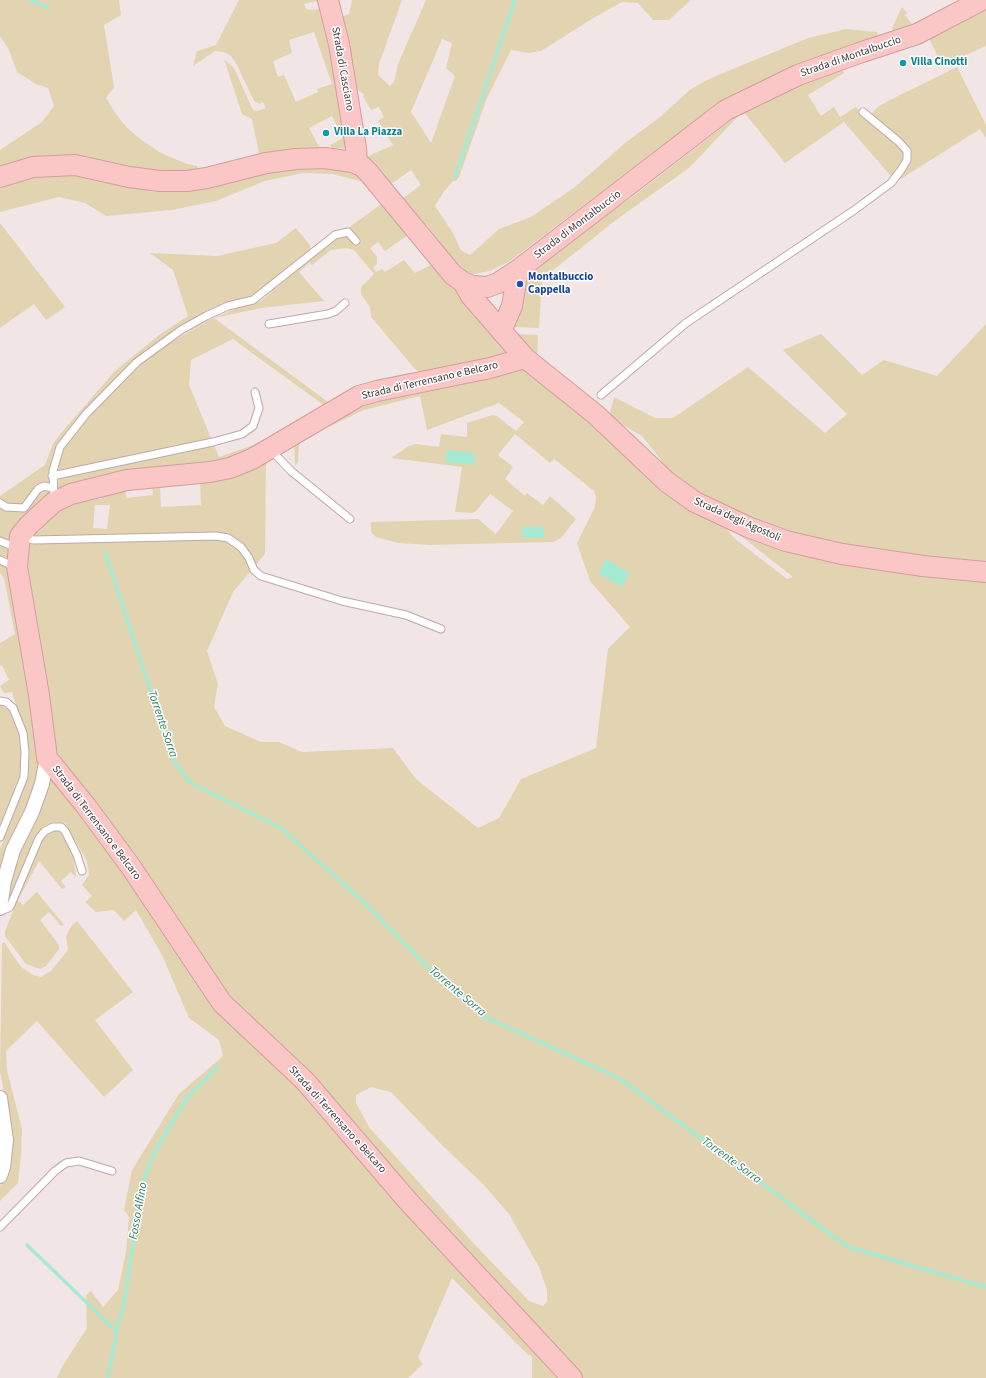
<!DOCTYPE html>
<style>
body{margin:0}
canvas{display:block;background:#f1e5e6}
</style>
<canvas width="986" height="1378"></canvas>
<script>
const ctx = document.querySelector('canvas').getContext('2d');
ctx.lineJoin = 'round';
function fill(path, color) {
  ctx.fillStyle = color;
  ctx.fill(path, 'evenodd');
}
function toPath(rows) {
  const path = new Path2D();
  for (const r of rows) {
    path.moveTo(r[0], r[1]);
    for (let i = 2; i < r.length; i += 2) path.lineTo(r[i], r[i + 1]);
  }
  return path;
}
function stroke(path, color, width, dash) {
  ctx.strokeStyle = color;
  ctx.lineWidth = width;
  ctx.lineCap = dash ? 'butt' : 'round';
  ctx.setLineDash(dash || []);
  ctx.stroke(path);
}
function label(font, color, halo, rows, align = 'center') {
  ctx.font = font + ' "Source Sans 3",sans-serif';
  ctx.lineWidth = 3;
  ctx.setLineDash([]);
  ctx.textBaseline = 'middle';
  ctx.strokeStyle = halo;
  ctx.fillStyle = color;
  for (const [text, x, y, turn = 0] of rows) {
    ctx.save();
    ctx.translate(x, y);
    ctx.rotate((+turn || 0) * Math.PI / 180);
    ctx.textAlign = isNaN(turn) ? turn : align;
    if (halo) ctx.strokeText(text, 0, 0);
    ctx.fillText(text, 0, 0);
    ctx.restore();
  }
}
const green = toPath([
 [0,0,119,0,121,15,104,25,114,87,106,98,116,114,127,128,143,141,161,153,187,164,197,166,198,170,194,172,0,169,0,150,42,122,54,106,48,88,36,84,17,72,8,48,0,36],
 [239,0,321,0,304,4,307,10,323,9,348,149,332,148,330,145,343,138,332,116,309,128,321,150,260,158,252,119,242,114,224,59,234,68,253,110,257,111,266,108,263,102,260,104,254,101,237,65,231,56,224,52,215,51,193,66,197,51,216,45],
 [314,32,332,84,317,89,318,92,296,102,284,75,278,77,273,61,292,53,289,40],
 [352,0,402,0,379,64,378,75,390,86,394,82,398,64,426,0,691,0,669,20,653,20,638,3,622,2,595,17,541,51,529,53,511,50,487,98,459,177,456,181,453,181,443,193,435,206,453,233,461,250,470,255,499,229,531,217,575,187,625,143,660,117,691,89,709,79,808,38,846,29,877,32,879,38,737,92,717,104,510,261,490,271,468,275,445,255,444,248,427,225,418,224,373,168,367,157,393,145,378,121,384,117,379,107,371,110,363,96,364,94,350,85,339,18,349,14],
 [442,39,452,43,446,68,455,76,431,143,411,112],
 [411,170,421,185,402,199,390,185],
 [986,4,986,46,942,66,927,34],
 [902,7,907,13,905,15,914,27,894,33,892,28],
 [840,67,844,73,808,95,821,116,834,107,840,117,856,107,863,114,872,113,879,106,892,99,957,67,986,125,986,138,980,129,896,182,844,122,785,163,743,111,689,168,616,220,542,279,539,328,513,327,525,280,545,259,635,195,743,111],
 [298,165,349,168,365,180,360,181,333,174,303,173,265,181,216,201,172,210,106,216,85,203,59,197,0,212,0,186,33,175,75,172,154,192,177,191],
 [384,202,410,234,385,251,378,242,370,248,377,257,377,264,373,268,376,272,382,269,385,272,404,260,415,273,435,263,509,352,491,362,483,359,479,366,425,377,415,369,371,317,370,307,361,294,361,290,362,286,374,274,354,250,346,248,331,250,312,265,309,263,299,272,324,301,261,308,214,318,328,402,374,380,409,373,407,379,249,454,58,493,59,462,64,449,72,435,117,387,142,364,170,343,209,320,235,309,261,301,330,241],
 [233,339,325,406,259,443,219,457,189,385,191,360],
 [0,223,65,307,46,320,34,304,0,328],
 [296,228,310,245,311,250,249,298,227,302,203,313,161,339,137,357,84,411,58,446,52,459,50,471,50,498,45,517,86,497,101,499,103,491,125,487,126,498,153,495,152,484,160,484,161,507,201,505,200,480,266,456,265,554,233,592,207,651,218,684,214,707,225,726,261,742,279,742,302,752,393,748,416,779,478,828,499,818,521,779,596,748,608,649,630,627,590,581,577,543,595,507,596,497,594,491,554,459,550,463,515,434,498,455,513,467,505,479,525,496,527,493,543,505,550,496,576,519,561,538,553,542,430,545,398,543,376,537,371,532,371,522,478,519,496,534,513,511,490,494,476,511,472,513,455,512,462,467,391,458,409,446,416,444,439,447,441,434,467,437,467,423,493,415,497,416,516,431,524,422,499,403,427,430,420,396,364,410,299,441,298,462,295,466,294,441,360,399,521,365,722,523,734,538,787,579,793,577,741,536,734,528,986,580,986,1378,532,1378,532,1356,528,1355,452,1278,418,1357,423,1364,408,1378,57,1378,62,1367,87,1328,86,1295,91,1291,103,1307,118,1290,126,1252,129,1217,124,1210,132,1170,179,1094,223,1056,219,1040,189,1018,162,955,136,910,124,921,114,910,96,912,85,902,92,896,82,885,89,875,87,861,65,823,53,822,42,827,31,849,11,899,0,898,0,849,27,777,29,751,25,733,12,692,4,693,0,686,9,680,2,665,0,666,0,643,15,634,4,578,0,573,0,496,45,465,53,444,61,433,115,371,159,335,188,316,173,270,150,253,217,256,276,243],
 [95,505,110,505,107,529,93,528],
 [371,1087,391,1092,443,1146,484,1185,509,1214,539,1267,547,1290,547,1302,543,1306,529,1301,476,1246,369,1127,356,1103,356,1095],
 [986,315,986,563,847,545,789,532,722,505,695,491,661,464,661,460,642,436,609,417,614,397,655,418,673,418,748,367,825,433,847,414,783,350,821,334,862,375,884,360,937,376,986,324],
 [511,334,538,335,537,360],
 [0,704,9,710,20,735,22,751,21,775,0,828],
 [54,830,61,831,66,836,73,856,76,877,71,872,61,881,66,887,62,889,39,861,18,900,23,905,37,892,64,925,61,926,49,912,40,920,59,945,59,949,46,966,40,969,26,964,5,936,5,931,42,839],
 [77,921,133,992,95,1020,133,1070,104,1097,37,1021,6,1051,7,1070,22,1129,21,1155,18,1183,0,1201,0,1186,7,1168,8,1110,0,1072,2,944,4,942,21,967,33,975,41,977,51,971,68,950,66,936,72,925]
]);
const water = toPath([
 [447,450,475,453,474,465,445,462],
 [522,527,544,527,544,538,522,538],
 [606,559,630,573,622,587,598,573]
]);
const stream = toPath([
 [30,0,48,8],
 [455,177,515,0],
 [105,552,174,762,191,783,281,828,364,902,442,982,485,1017,619,1078,848,1247,986,1287],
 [27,1245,116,1331],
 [108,1378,118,1324,124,1304,141,1189,152,1157,188,1096,219,1066]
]);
const lane = toPath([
 [269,324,328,314,336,311,345,303],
 [601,395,686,323,853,211,891,183,901,170,907,160,907,151,899,142,863,112],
 [270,449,291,471,350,519],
 [52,476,213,442,242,434,253,426,259,408,255,392],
 [54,500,53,471,60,447,86,414,137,362,181,330,206,316,228,306,253,300,335,235,348,232,356,241],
 [0,503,6,507,24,508,38,489,44,486,52,488],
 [22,537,34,540,216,536,228,538,241,547,249,558,254,570,261,576,342,601,406,615,441,629],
 [0,541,17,548],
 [0,560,15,567],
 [0,701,6,702,13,708,23,733,25,752,24,777,0,837],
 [0,908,6,909,10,907,39,838,45,831,53,827,61,827,65,831,77,855,82,871],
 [0,1227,55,1171,66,1163,79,1161,112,1171]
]);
const street = toPath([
 [0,908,4,881,13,850,32,812,42,784,47,758],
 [0,1098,6,1140,3,1167,0,1176]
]);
const secondary = toPath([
 [328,0,339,44,356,148,357,163],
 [0,177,33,167,75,165,129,177,160,181,187,181,207,178,266,163,296,159,325,158,352,162,362,166,368,172,453,275,463,282,472,286,487,287,498,283,518,270,726,110,798,75,859,53,917,34,982,0],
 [463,282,471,296,525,358,595,414,667,482,695,502,748,527,786,541,842,554,923,566,986,572],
 [501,331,512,306,518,270],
 [525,358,490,368,377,391,359,396,252,459,230,468,210,472,127,480,71,494,54,502,29,525,20,536,17,567,39,695,47,758,86,806,131,867,222,1003,305,1081,407,1200,572,1378]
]);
const markers = [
 [903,63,4,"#0f9aa8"],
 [326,133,4,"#0f9aa8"],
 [520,284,4,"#1a4fb4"]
];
const streetNames = [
 ["Strada di Montalbuccio",851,57,-19],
 ["Strada di Casciano",342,69,80],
 ["Strada di Montalbuccio",578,225,-37],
 ["Strada di Terrensano e Belcaro",430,381,-13],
 ["Strada degli Agostoli",737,520,24],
 ["Strada di Terrensano e Belcaro",96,823,53],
 ["Strada di Terrensano e Belcaro",337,1120,48]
];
const cultureNames = [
 ["Villa Cinotti",911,63],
 ["Villa La Piazza",334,133]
];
const transitNames = [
 ["Montalbuccio",528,278],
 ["Cappella",528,291]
];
const waterNames = [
 ["Torrente Sorra",162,724,71],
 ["Torrente Sorra",457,992,40],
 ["Torrente Sorra",731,1161,36],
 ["Fosso Alfino",139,1211,-80]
];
fill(green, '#e2d4b1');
fill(water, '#a6ead3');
stroke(stream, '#a6ead3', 3.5);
stroke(lane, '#bca9aa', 9);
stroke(street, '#bca9aa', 16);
stroke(secondary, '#d39d9d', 22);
stroke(lane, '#fff', 7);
stroke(street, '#fff', 14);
stroke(secondary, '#fac7c6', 20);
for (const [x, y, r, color] of markers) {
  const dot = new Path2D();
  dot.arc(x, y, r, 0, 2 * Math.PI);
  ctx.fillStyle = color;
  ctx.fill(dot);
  stroke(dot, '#fff', 1.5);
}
label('11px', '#433537', '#fff', streetNames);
label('bold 11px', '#0d838f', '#fff', cultureNames, 'left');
label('bold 11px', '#164399', '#fff', transitNames, 'left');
label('italic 12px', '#2e8166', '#fff', waterNames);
</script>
